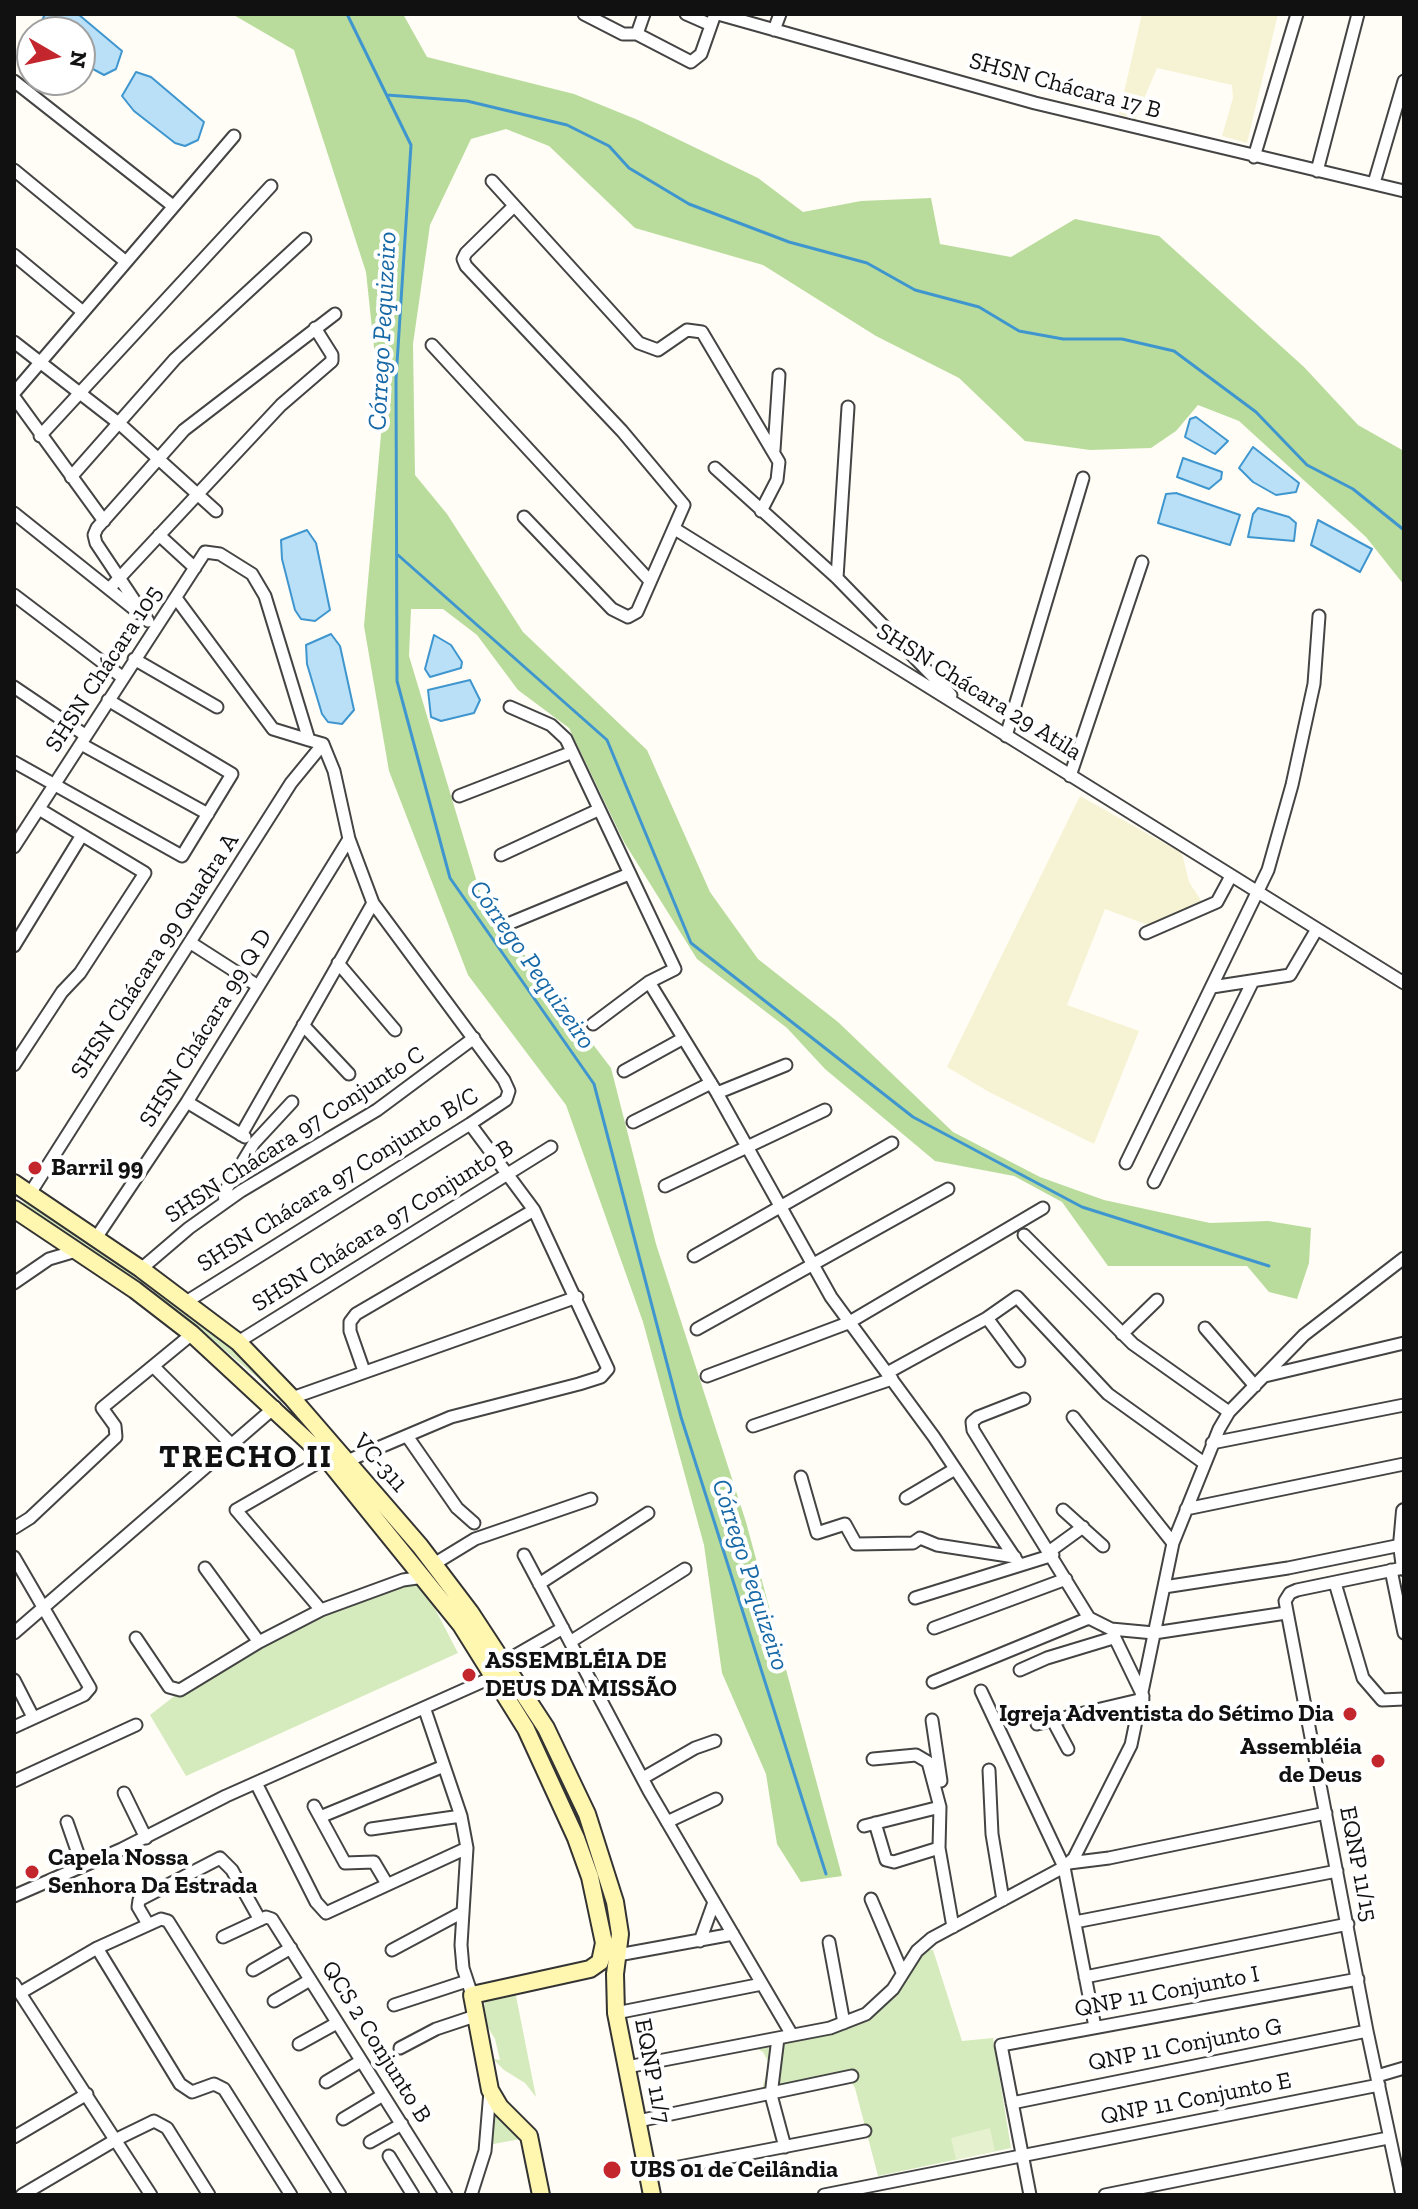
<!DOCTYPE html>
<meta charset="utf-8">
<style>
body{margin:0}
#map{position:relative;width:1418px;height:2209px;overflow:hidden;background:#fffdf5;font-family:"Zilla Slab",serif}
canvas{display:block}
.frame{position:absolute;inset:0;border:16px solid #111;pointer-events:none}
.north{position:absolute;left:16px;top:16px;width:80px;height:80px;box-sizing:border-box;background:#fff;border:2px solid #a0a0a0;border-radius:50%;rotate:99deg;font-size:22px;font-weight:700;line-height:32px;text-align:center;color:#111}
.north::after{content:'';display:block;margin:auto;width:28px;height:36px;background:#c4262e;clip-path:polygon(50% 0,100% 100%,50% 72%,0 100%)}
</style>
<div id="map">
<canvas width="1418" height="2209"></canvas>
<div class="frame"></div>
<div class="north">N</div>
</div>
<script>
const ctx = document.querySelector('canvas').getContext('2d');
ctx.lineJoin = 'round';
function fill(path, color) {
  ctx.fillStyle = color;
  ctx.fill(path, 'evenodd');
}
function toPath(rows) {
  const path = new Path2D();
  for (const r of rows) {
    path.moveTo(r[0], r[1]);
    for (let i = 2; i < r.length; i += 2) path.lineTo(r[i], r[i + 1]);
  }
  return path;
}
function stroke(path, color, width, dash) {
  ctx.strokeStyle = color;
  ctx.lineWidth = width;
  ctx.lineCap = dash ? 'butt' : 'round';
  ctx.setLineDash(dash || []);
  ctx.stroke(path);
}
function label(font, color, halo, rows, align = 'center') {
  ctx.font = font + ' "Zilla Slab",serif';
  ctx.lineWidth = 8;
  ctx.setLineDash([]);
  ctx.textBaseline = 'middle';
  ctx.strokeStyle = halo;
  ctx.fillStyle = color;
  for (const [text, x, y, turn = 0] of rows) {
    ctx.save();
    ctx.translate(x, y);
    ctx.rotate((+turn || 0) * Math.PI / 180);
    ctx.textAlign = isNaN(turn) ? turn : align;
    if (halo) ctx.strokeText(text, 0, 0);
    ctx.fillText(text, 0, 0);
    ctx.restore();
  }
}
const farmland = toPath([
 [1142,14,1278,14,1247,143,1222,136,1233,98,1232,85,1157,68,1135,120,1119,114],
 [1080,796,1182,853,1189,882,1202,902,1153,927,1105,909,1067,1005,1139,1031,1094,1144,989,1092,947,1067]
]);
const green = toPath([
 [24,1202,66,1226,149,1284,141,1285,20,1205],
 [157,1288,210,1325,268,1381,394,1519,465,1609,535,1714,559,1756,566,1775,437,1577,317,1437,258,1378,191,1322,149,1295],
 [403,1580,421,1582,458,1653,186,1776,150,1715,186,1687,259,1642],
 [918,1950,933,1950,962,2041,993,2038,1011,2148,878,2176,855,2088,846,2073,762,2090,769,2063,763,2052,755,2048,765,2043,810,2038,875,2005],
 [515,1991,536,2097,525,2083,504,2070,493,2059,500,2060,495,2039,483,2019,485,2000],
 [494,2103,526,2138,488,2145]
]);
const forest = toPath([
 [232,14,403,14,427,57,574,94,638,120,758,178,803,212,861,201,931,198,940,244,1011,257,1075,219,1159,236,1304,367,1358,425,1404,451,1404,585,1366,537,1239,421,1198,405,1176,431,1151,448,1090,450,1025,441,959,378,876,336,763,265,635,228,549,146,506,129,471,139,430,225,413,344,415,475,447,514,523,632,647,750,710,892,758,959,838,1022,953,1132,1040,1177,1104,1200,1210,1223,1268,1221,1311,1228,1309,1263,1297,1299,1269,1292,1247,1266,1108,1266,1062,1202,1014,1176,935,1161,825,1069,787,1028,697,959,624,842,569,728,518,690,477,635,443,609,411,609,409,656,482,899,611,1068,656,1244,746,1522,842,1876,801,1882,777,1844,766,1774,722,1673,704,1545,643,1322,566,1105,468,975,389,771,364,626,382,423,366,272,294,50]
]);
const pitch = toPath([
 [990,2128,995,2151,956,2160,951,2138]
]);
const water = toPath([
 [45,14,78,14,122,51,116,69,104,75,80,62,80,32,46,32,40,25,45,14],
 [136,72,151,77,204,122,198,140,185,146,175,143,134,111,122,96,136,72],
 [1196,417,1228,441,1215,454,1185,437,1190,419,1196,417],
 [1253,447,1299,483,1296,492,1276,495,1253,482,1239,468,1253,447],
 [1183,458,1222,472,1221,479,1209,489,1177,477,1183,458],
 [1176,493,1240,515,1230,545,1158,523,1166,494,1176,493],
 [1258,508,1289,517,1296,523,1294,541,1248,537,1253,514,1258,508],
 [1318,520,1372,549,1360,572,1311,545,1318,520],
 [307,530,316,543,330,610,315,621,301,619,295,610,282,559,281,540,307,530],
 [331,634,340,646,354,710,342,724,328,722,322,714,307,664,306,645,331,634],
 [434,635,451,645,462,662,461,668,430,677,425,669,434,635],
 [470,680,480,700,474,713,441,721,431,717,428,690,470,680]
]);
const stream = toPath([
 [347,14,411,145,396,379,397,681,450,878,594,1084,681,1417,826,1874],
 [387,95,467,101,567,125,609,146,629,168,689,204,789,242,867,263,915,290,979,307,1019,331,1063,339,1122,339,1174,351,1256,412,1307,465,1353,489,1404,530],
 [398,555,607,740,691,943,913,1117,1082,1207,1269,1266]
]);
const minor = toPath([
 [584,14,623,34,637,34,691,62,701,54,715,14],
 [686,14,711,25],
 [718,14,1035,103,1404,191],
 [774,30,780,14],
 [637,34,644,14],
 [14,81,173,206],
 [1254,157,1297,14],
 [14,170,126,262],
 [1317,171,1358,14],
 [492,181,639,343,658,350,687,330,702,332,779,462,777,480,761,511],
 [1374,183,1404,81],
 [514,206,466,253,463,259,466,266,622,431,684,505,637,612,628,617,612,609,524,517],
 [14,255,83,312],
 [14,342,121,425,216,511],
 [432,345,650,581],
 [14,393,234,136],
 [14,397,104,521],
 [40,436,271,186],
 [774,450,779,375],
 [715,468,837,578,951,695],
 [71,477,175,359,305,239],
 [14,513,139,613],
 [675,529,1404,983],
 [159,535,195,568],
 [837,578,848,407],
 [110,588,281,405,332,361,332,355,315,328],
 [14,595,122,677],
 [176,598,273,729,309,740],
 [148,621,96,543,94,535,97,528,184,430,335,314],
 [134,659,217,707],
 [14,687,85,735],
 [510,707,551,725,566,739,675,969,649,982,593,1024],
 [1006,736,1083,478],
 [81,744,208,814],
 [14,762,182,856,232,774,108,700],
 [1070,776,1142,562],
 [459,796,570,753],
 [14,847,205,552,220,554,252,574,265,596,309,740,323,744],
 [501,855,598,810],
 [503,926,629,874],
 [1146,933,1217,902,1231,876],
 [191,943,258,986],
 [14,946,82,835],
 [338,963,395,1030],
 [649,982,717,1093,831,1297,934,1437,1019,1564],
 [1212,987,1290,975,1317,929],
 [303,1025,349,1074],
 [14,1065,62,992,80,973,145,873,39,809],
 [624,1071,682,1039],
 [717,1093,786,1065],
 [187,1102,245,1137],
 [633,1122,711,1083],
 [470,1124,534,1210],
 [241,1135,373,903],
 [1126,1163,1268,870,1292,785,1314,684,1319,616],
 [1154,1182,1253,981],
 [665,1186,825,1110],
 [29,1195,291,783,323,744],
 [225,1202,224,1193,254,1143,292,1102],
 [1024,1235,1133,1344,1229,1412],
 [96,1238,187,1102,349,839],
 [694,1256,892,1143],
 [141,1269,189,1228,241,1191,377,1110,474,1038],
 [14,1283,49,1259,76,1251],
 [186,1302,470,1124,506,1100,509,1091,504,1080,373,903,349,839,334,771,323,744],
 [987,1318,1019,1361],
 [1205,1328,1255,1386],
 [697,1329,948,1189],
 [1122,1334,1157,1300],
 [238,1342,551,1147],
 [154,1367,232,1445],
 [887,1373,987,1318,1017,1297,1108,1394,1204,1463],
 [707,1376,848,1323,1043,1208],
 [1265,1376,1404,1343],
 [292,1398,577,1297],
 [1024,1399,978,1417,972,1422,973,1430,1089,1618,1111,1629,1154,1633,1286,1613],
 [1073,1417,1173,1543],
 [753,1426,892,1379],
 [407,1436,457,1508,474,1523],
 [1212,1443,1404,1405],
 [347,1461,451,1417,579,1384,601,1377,608,1369,534,1210,356,1314,350,1322,350,1331,364,1371],
 [801,1477,817,1533,845,1524,856,1544,913,1543,920,1538,937,1545,1015,1557],
 [906,1498,955,1469],
 [1186,1509,1404,1464],
 [1063,1510,1103,1546],
 [14,1528,30,1518,116,1437,115,1426,102,1408,192,1334],
 [1050,1551,1083,1527],
 [524,1555,649,1791,792,2035],
 [14,1557,90,1688,84,1695,14,1727],
 [434,1564,475,1539,591,1499],
 [205,1568,259,1642],
 [1391,1570,1404,1633],
 [1335,1583,1363,1678,1382,1700,1404,1699],
 [539,1584,648,1513],
 [1164,1587,1288,1568,1401,1545],
 [915,1598,1053,1555],
 [321,1610,236,1510,326,1458],
 [934,1628,1066,1579],
 [14,1633,275,1407],
 [1113,1634,1143,1696],
 [136,1638,169,1687,180,1690,259,1642,321,1610,403,1580,424,1577],
 [570,1642,685,1569],
 [504,1662,563,1628],
 [1020,1670,1047,1658,1113,1638],
 [14,1680,33,1717],
 [933,1682,1089,1618],
 [981,1691,1064,1867,1095,2027],
 [425,1710,461,1816,467,1848,461,1945,463,1968,472,1995],
 [1052,1719,1068,1749],
 [932,1720,941,1781],
 [1037,1724,1143,1699],
 [873,1759,916,1755,928,1762,940,1807,939,1848,953,1927],
 [989,1770,992,1834,1003,1900],
 [643,1778,695,1748,715,1741],
 [14,1781,136,1725],
 [256,1783,316,1902,326,1913,467,1848],
 [124,1793,146,1838],
 [314,1806,345,1863,374,1862,387,1884],
 [320,1817,444,1766],
 [67,1822,82,1865],
 [667,1822,716,1799],
 [875,1823,886,1860,894,1862,939,1848],
 [864,1826,940,1807],
 [371,1829,461,1816],
 [1069,1863,1109,1858,1326,1813],
 [14,1896,122,1849,226,1796,495,1676],
 [871,1899,902,1972],
 [1075,1922,1337,1871],
 [148,1924,138,1907,139,1900,220,1858,232,1870,260,1920],
 [223,1937,266,1917,272,1919,446,2195],
 [700,1941,714,1902],
 [829,1942,844,2023],
 [97,1948,180,2084,192,2092,214,2084,224,2089,291,2195],
 [392,1950,461,1913],
 [618,1955,733,1934],
 [253,1970,291,1948],
 [1085,1977,1348,1924],
 [14,1984,151,2195],
 [20,1993,97,1948,161,1919,168,1921,340,2195],
 [274,2001,310,1980],
 [394,2005,467,1981],
 [616,2013,762,1984],
 [778,2038,771,2095,785,2147],
 [299,2044,337,2023],
 [400,2048,436,2029,475,2016],
 [627,2067,830,2028,866,2014,893,1989,917,1951,932,1938,1064,1867,1074,1858,1131,1745,1173,1543,1219,1429,1229,1412,1304,1335,1404,1258],
 [1377,2076,1404,2068],
 [326,2082,361,2061],
 [1012,2103,1367,2031],
 [343,2119,383,2095],
 [638,2121,852,2076],
 [14,2137,87,2094],
 [370,2142,402,2124],
 [389,2156,413,2195],
 [648,2173,865,2131],
 [22,2195,117,2139,154,2121,167,2128,209,2195],
 [471,2195,485,2151,490,2091],
 [824,2195,1379,2085],
 [1030,2195,1001,2045,1358,1979],
 [1105,2195,1388,2138],
 [1402,2195,1367,2031,1285,1601,1290,1593,1297,1590,1403,1568]
]);
const tertiary = toPath([
 [1404,1511,1401,1545,1404,1568]
]);
const secondary = toPath([
 [14,1183,141,1269,238,1342,292,1398,420,1546,470,1612,546,1728,587,1814,615,1902,620,1934,615,1974,616,2013,652,2195],
 [14,1209,135,1290,192,1334,326,1458,461,1625,526,1729,576,1838,590,1877,604,1943,600,1962,590,1969,472,1995,490,2090,500,2107,529,2136,541,2195]
]);
const markers = [
 [35,1168,8,"#c4262e"],
 [469,1675,8,"#c4262e"],
 [1350,1714,8,"#c4262e"],
 [1378,1761,8,"#c4262e"],
 [32,1872,8,"#c4262e"],
 [612,2170,10,"#c4262e"]
];
const streetNames = [
 ["SHSN Chácara 17 B",1065,86,15],
 ["SHSN Chácara 105",104,669,-57],
 ["SHSN Chácara 29 Atila",979,692,32],
 ["SHSN Chácara 99 Quadra A",155,956,-57],
 ["SHSN Chácara 99 Q D",206,1028,-58],
 ["SHSN Chácara 97 Conjunto C",295,1135,-33],
 ["SHSN Chácara 97 Conjunto B/C",338,1180,-32],
 ["SHSN Chácara 97 Conjunto B",383,1226,-32],
 ["VC-311",380,1463,49],
 ["EQNP 11/15",1358,1864,79],
 ["QNP 11 Conjunto I",1167,1992,-11],
 ["QCS 2 Conjunto B",376,2042,58],
 ["QNP 11 Conjunto G",1185,2045,-11],
 ["EQNP 11/7",652,2071,79],
 ["QNP 11 Conjunto E",1196,2099,-11]
];
const poiNames = [
 ["Barril 99",51,1168],
 ["ASSEMBLÉIA DE",485,1661],
 ["DEUS DA MISSÃO",485,1689],
 ["Igreja Adventista do Sétimo Dia",1334,1714,"right"],
 ["Assembléia",1362,1747,"right"],
 ["de Deus",1362,1775,"right"],
 ["Capela Nossa",48,1858],
 ["Senhora Da Estrada",48,1886],
 ["UBS 01 de Ceilândia",630,2170]
];
const waterNames = [
 ["Córrego Pequizeiro",383,331,-87],
 ["Córrego Pequizeiro",532,965,55],
 ["Córrego Pequizeiro",750,1575,72]
];
const districtNames = [
 ["TRECHO II",246,1458]
];
fill(farmland, '#f6f3d4');
fill(green, '#d5ebbd');
fill(forest, '#b9dc9c');
fill(pitch, '#e6f2cf');
fill(water, '#b9e0f7');
stroke(water, '#3f96cf', 2);
stroke(stream, '#3f96cf', 3);
stroke(minor, '#444', 15);
stroke(tertiary, '#444', 18);
stroke(secondary, '#333', 20);
stroke(minor, '#fff', 11);
stroke(tertiary, '#fff', 14);
stroke(secondary, '#fff6b0', 16);
for (const [x, y, r, color] of markers) {
  const dot = new Path2D();
  dot.arc(x, y, r, 0, 2 * Math.PI);
  ctx.fillStyle = color;
  ctx.fill(dot);
  stroke(dot, '#fff', 3);
}
label('24px', '#111', '#fff', streetNames);
label('bold 24px', '#111', '#fff', poiNames, 'left');
label('italic 26px', '#1768a6', '#fff', waterNames);
ctx.letterSpacing = '2px';
label('bold 32px', '#111', '#fff', districtNames);
ctx.letterSpacing = '0px';
</script>
